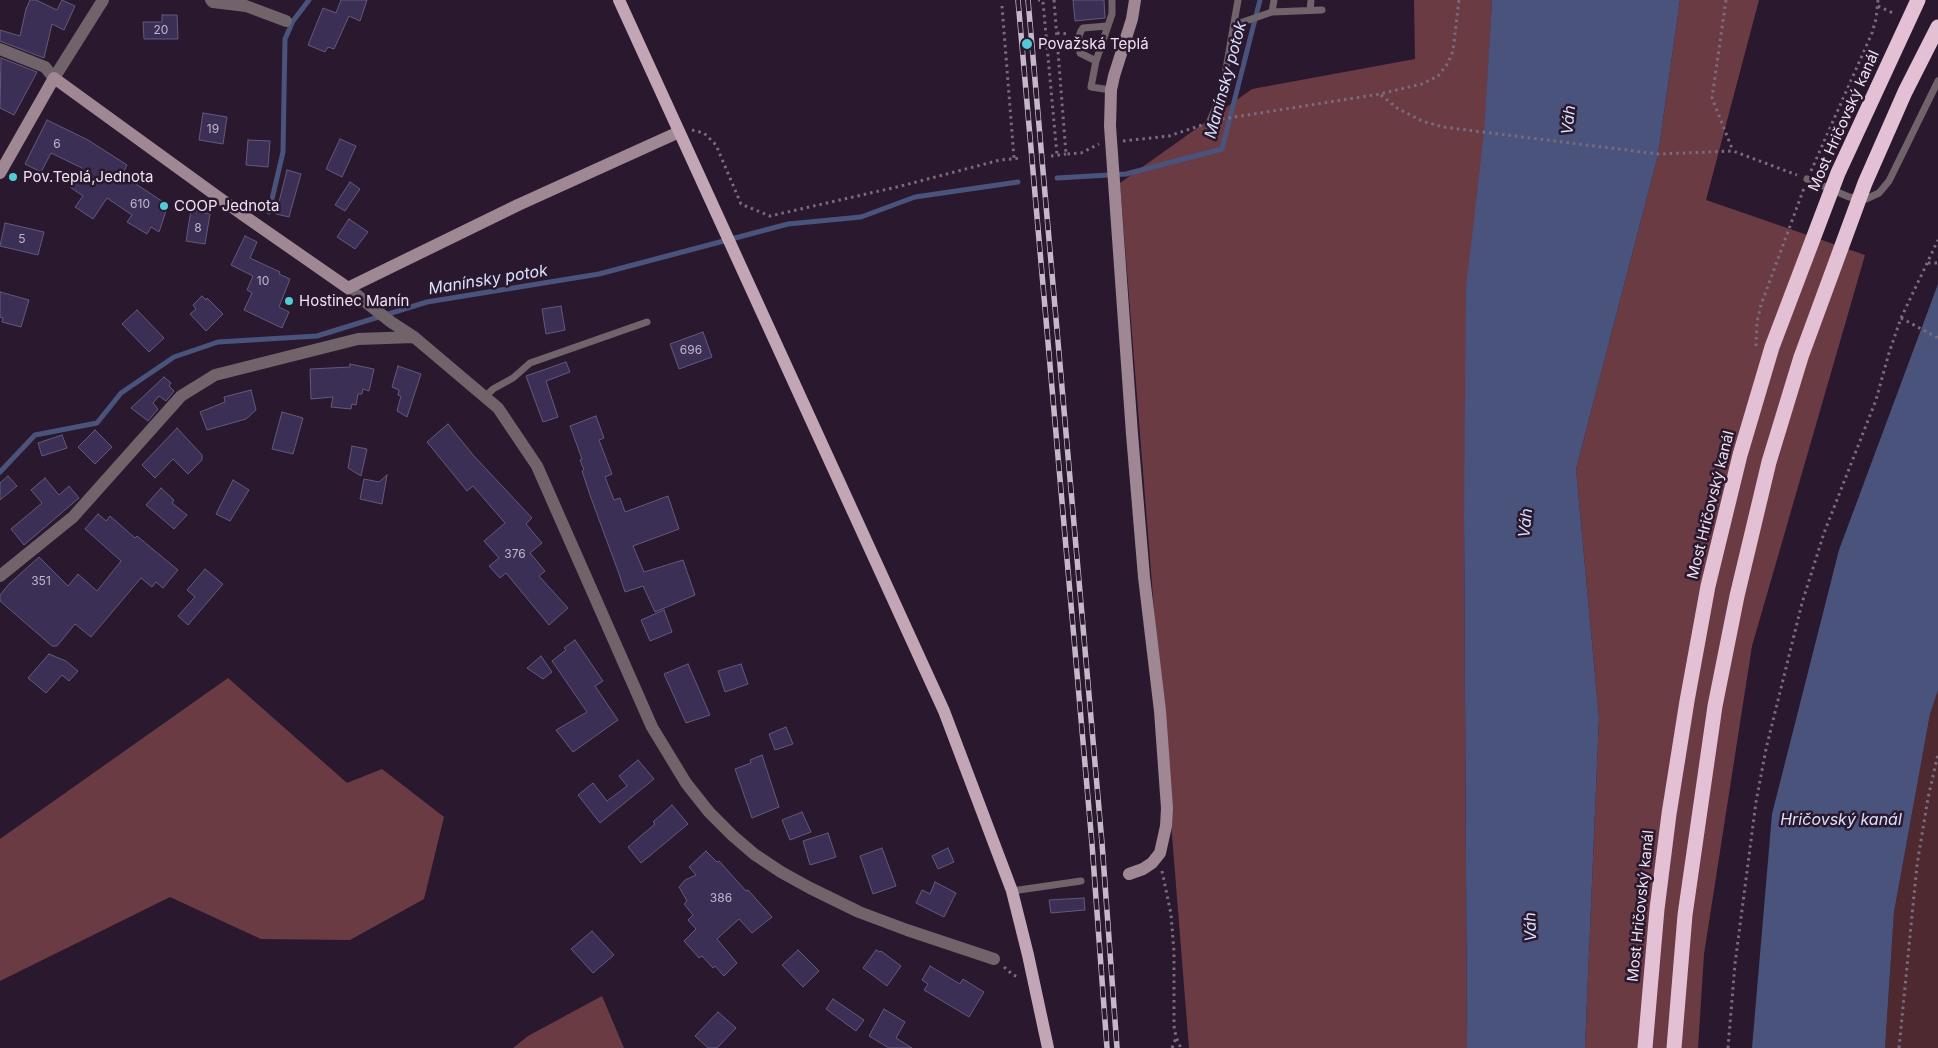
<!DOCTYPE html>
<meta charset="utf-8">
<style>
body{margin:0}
canvas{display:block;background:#2a182e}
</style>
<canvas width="1938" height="1048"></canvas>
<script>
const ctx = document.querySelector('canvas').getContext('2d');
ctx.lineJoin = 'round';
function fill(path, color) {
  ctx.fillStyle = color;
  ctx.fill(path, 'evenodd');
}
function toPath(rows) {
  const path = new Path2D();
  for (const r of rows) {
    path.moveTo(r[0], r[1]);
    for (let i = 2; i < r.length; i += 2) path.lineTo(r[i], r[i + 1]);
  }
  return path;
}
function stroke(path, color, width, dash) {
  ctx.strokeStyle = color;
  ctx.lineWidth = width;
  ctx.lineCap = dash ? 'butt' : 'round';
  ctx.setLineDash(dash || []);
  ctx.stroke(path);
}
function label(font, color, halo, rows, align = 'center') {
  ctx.font = font + ' Inter,sans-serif';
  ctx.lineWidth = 5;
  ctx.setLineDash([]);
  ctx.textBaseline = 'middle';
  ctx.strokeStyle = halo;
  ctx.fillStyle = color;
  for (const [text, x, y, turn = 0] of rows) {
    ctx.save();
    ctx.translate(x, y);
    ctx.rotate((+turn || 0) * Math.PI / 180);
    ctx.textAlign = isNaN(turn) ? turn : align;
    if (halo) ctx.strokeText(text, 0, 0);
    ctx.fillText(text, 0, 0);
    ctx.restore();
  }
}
const green = toPath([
 [1938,690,1938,1048,1885,1048,1894,912,1930,714]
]);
const forest = toPath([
 [1414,0,1492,0,1464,518,1467,1048,1189,1048,1120,183,1252,89,1415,59],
 [1680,0,1759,0,1706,200,1865,255,1752,646,1704,954,1698,1048,1585,1048,1599,718,1576,469,1658,155],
 [228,678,347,783,382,769,444,817,424,899,350,940,261,939,170,897,0,981,0,839],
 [602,996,624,1048,513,1048,528,1036]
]);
const water = toPath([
 [1492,0,1680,0,1658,155,1576,469,1599,718,1585,1048,1467,1048,1464,518,1466,288,1484,133],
 [1938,284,1938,690,1930,714,1894,912,1885,1048,1752,1048,1772,814,1839,550]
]);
const stream = toPath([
 [1057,178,1126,174,1222,149,1260,0],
 [269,212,283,152,285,39,293,21,309,0],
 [0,472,35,435,97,423,121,393,174,357,218,342,317,336,427,302,599,274,788,224,861,217,915,197,1018,182]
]);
const building = toPath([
 [30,0,36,0,57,10,62,0,75,6,64,30,52,24,44,58,0,41,0,30,20,36,26,9,30,0],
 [341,0,367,0,360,21,349,16,334,49,328,47,325,52,308,45,323,8,336,13,341,0],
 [1073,0,1104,0,1105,18,1075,21,1073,0],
 [162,15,177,15,178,39,144,39,143,22,162,22,162,15],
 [1,58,37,72,14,115,0,108,1,58],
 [203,113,227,117,223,144,199,140,203,113],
 [47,120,88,140,127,165,122,175,168,205,159,232,151,227,147,234,127,222,132,215,107,198,93,219,75,207,83,196,70,187,82,168,51,153,41,172,25,164,47,120],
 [340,139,356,146,342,177,326,169,340,139],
 [248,140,270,141,268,167,246,165,248,140],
 [287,170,301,174,289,217,276,214,287,170],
 [350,182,360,189,345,211,335,205,350,182],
 [191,210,210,214,205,244,186,241,191,210],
 [349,219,368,232,355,249,337,237,349,219],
 [5,223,44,232,38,255,0,246,5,223],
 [245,236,257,242,250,258,280,272,279,274,290,279,279,307,289,312,282,328,244,310,252,293,247,290,253,276,231,265,245,236],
 [0,292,29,300,21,327,2,322,3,318,0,317,0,292],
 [202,296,206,300,207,298,223,314,206,331,190,314,196,309,193,305,202,296],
 [561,306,565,330,546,334,542,309,561,306],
 [137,310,164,338,149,352,122,324,137,310],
 [703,332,712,357,679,369,670,344,703,332],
 [566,362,570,372,546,381,558,417,543,422,526,376,566,362],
 [350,364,374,369,369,391,363,389,362,394,358,394,356,405,352,404,351,409,331,407,333,397,311,399,310,369,350,367,350,364],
 [398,366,421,374,407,417,397,411,401,396,398,395,399,390,392,387,398,366],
 [164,377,171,383,169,386,174,391,166,401,159,396,153,403,158,409,148,421,131,408,164,377],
 [251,390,256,410,246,419,207,430,200,412,225,402,224,397,251,390],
 [282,412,303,418,293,454,272,449,282,412],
 [596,416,604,438,599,440,612,474,605,477,614,500,620,498,625,512,668,496,679,529,633,546,644,572,683,560,695,595,655,612,643,586,625,592,618,571,591,498,582,471,584,470,580,460,582,459,570,426,596,416],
 [448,424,473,455,532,518,526,524,542,543,530,553,545,571,539,576,568,608,549,625,506,573,500,578,489,566,499,558,484,541,505,523,473,486,467,491,427,442,448,424],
 [177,428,202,455,202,460,188,474,173,459,155,478,142,465,177,428],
 [95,430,112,447,95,464,78,447,95,430],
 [62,435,67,448,42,456,38,443,62,435],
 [352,446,367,449,361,476,348,468,352,446],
 [387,475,382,504,360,499,364,479,379,482,387,475],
 [8,476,17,486,0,500,0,483,8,476],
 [45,478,59,495,69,486,79,498,24,545,11,529,42,503,31,490,45,478],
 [233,480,249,490,230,521,216,514,233,480],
 [161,488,174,500,172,503,187,515,174,529,146,505,161,488],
 [98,514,106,521,110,516,135,538,137,536,178,570,163,588,156,582,152,587,141,578,91,637,75,624,57,646,52,646,0,601,0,595,9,584,39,557,68,586,78,574,97,591,121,561,85,529,98,514],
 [205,569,223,584,188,625,178,616,195,597,187,590,205,569],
 [664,610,672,632,650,641,641,620,664,610],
 [575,640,603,681,595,686,618,720,573,752,556,730,587,712,552,661,566,650,564,648,575,640],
 [49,654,66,661,78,671,69,681,62,675,46,693,28,678,49,654],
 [541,656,552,672,543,679,527,668,541,656],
 [688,664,710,715,686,723,664,674,688,664],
 [741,664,748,684,725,692,718,671,741,664],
 [786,727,793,744,775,750,769,734,786,727],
 [762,755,779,807,752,818,735,769,751,763,750,760,762,755],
 [638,760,654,779,600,823,578,795,593,783,607,801,627,786,619,776,638,760],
 [672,805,688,824,641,863,628,847,655,824,653,822,672,805],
 [802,812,811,832,790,840,782,820,802,812],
 [828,833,836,857,810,865,803,841,828,833],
 [882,848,896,886,873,894,860,856,882,848],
 [948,848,954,862,938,869,932,856,948,848],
 [706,851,717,862,719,861,746,891,748,890,772,917,752,933,739,919,717,939,737,963,724,976,715,966,713,968,702,956,699,958,684,941,696,929,688,920,693,915,684,904,687,901,679,887,685,880,696,875,689,867,706,851],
 [935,882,956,893,944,917,916,903,922,890,930,894,935,882],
 [1084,898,1085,910,1051,913,1049,900,1084,898],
 [592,931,614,955,593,973,571,949,592,931],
 [798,950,819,971,803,987,782,965,798,950],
 [876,950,880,952,881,951,901,966,887,986,863,968,876,950],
 [930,966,960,984,963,979,984,992,969,1017,924,990,928,984,922,980,930,966],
 [833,999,864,1020,856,1031,826,1009,833,999],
 [884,1009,905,1022,896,1038,912,1048,889,1048,869,1036,884,1009],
 [718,1012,736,1028,717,1048,708,1048,695,1036,718,1012]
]);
const path = toPath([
 [1038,0,1040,0],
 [1054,0,1066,154,1081,153,1099,144],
 [1726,0,1712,98,1733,151],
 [1043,2,1057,155],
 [1002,6,1014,158],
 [1878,6,1895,14],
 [1057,33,1069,34],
 [1381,95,1397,108,1422,121,1443,127,1658,154,1733,151,1797,175],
 [1222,119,1380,94,1422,84,1438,76,1448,63,1453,51,1459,0],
 [692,130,704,133,716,145,741,204,770,216,901,186,1000,160,1022,158],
 [1123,141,1169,136,1202,125],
 [1051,156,1066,154],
 [1811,171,1872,33,1876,19,1878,0],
 [1928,263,1938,263],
 [1901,318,1938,338],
 [1756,346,1757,322,1761,305,1804,188],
 [1162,871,1171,914,1174,952,1174,1026,1176,1037,1181,1048],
 [1004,967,1013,975,1019,977],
 [1172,1048,1176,1038],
 [1728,1048,1735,964,1756,802,1766,749,1802,603,1824,533,1876,400,1889,353,1901,318,1938,240],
 [1899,1048,1917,865,1928,798,1938,754]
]);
const lane = toPath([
 [1310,10,1311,0],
 [1272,12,1322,10],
 [1234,25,1272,12,1274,0],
 [1096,61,1080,53,1079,36,1081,31,1083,28,1107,26],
 [1111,90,1091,87,1096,61,1112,14,1112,0],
 [1210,121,1222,92,1238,0],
 [1807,179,1849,197,1866,199,1879,193,1889,181,1938,81],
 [485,397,493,389,513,378,530,363,647,322],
 [1012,891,1081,881]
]);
const street = toPath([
 [211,0,213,2,246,6,286,21],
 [0,49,45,67,54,78,103,0],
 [348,288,391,322,414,337,498,408,537,466,652,727,686,783,709,812,732,835,754,854,781,872,810,888,859,912,907,930,994,959],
 [0,576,73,517,181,396,215,375,358,339,414,337]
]);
const secondary = toPath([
 [0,173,54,78,243,215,348,288,518,205,679,132],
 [1129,874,1143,869,1152,863,1160,853,1166,826,1167,808,1160,711,1144,577,1132,434,1110,126,1111,90,1114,76,1132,19,1135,0]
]);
const primary = toPath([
 [619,0,944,711,1012,891,1028,955,1048,1048]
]);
const highway = toPath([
 [1645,1048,1657,909,1669,814,1687,701,1708,586,1740,455,1772,347,1838,173,1918,0],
 [1674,1048,1685,915,1715,706,1737,596,1769,462,1801,357,1865,183,1905,92,1938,27]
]);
const rail = toPath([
 [1018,0,1092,844,1107,1048],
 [1028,0,1102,843,1117,1048]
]);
const markers = [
 [1027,44,6,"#51ccd4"],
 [13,177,5,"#51ccd4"],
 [164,206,5,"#51ccd4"],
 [289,301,5,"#51ccd4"]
];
const numberNames = [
 ["20",161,30],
 ["19",213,129],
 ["6",57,144],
 ["610",140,204],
 ["8",198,228],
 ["5",22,239],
 ["10",263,281],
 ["696",691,350],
 ["376",515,554],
 ["351",41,581],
 ["386",721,898]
];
const poiNames = [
 ["Považská Teplá",1038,44],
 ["Pov.Teplá,Jednota",23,177],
 ["COOP Jednota",174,206],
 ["Hostinec Manín",299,301]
];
const streetNames = [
 ["Most Hričovský kanál",1844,121,-66],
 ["Most Hričovský kanál",1711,505,-76],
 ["Most Hričovský kanál",1641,906,-84]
];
const waterNames = [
 ["Manínsky potok",1226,80,-75],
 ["Váh",1569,120,-84],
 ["Manínsky potok",488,280,-9],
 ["Váh",1526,523,-84],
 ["Hričovský kanál",1841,820],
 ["Váh",1531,927,-92]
];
fill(green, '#4e2a30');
fill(forest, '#6b3b44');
fill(water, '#49537c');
stroke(stream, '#49537c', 5);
fill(building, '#3b2f56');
stroke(building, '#625a78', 1);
stroke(path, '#7a6b7e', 3, [2.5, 4]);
stroke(lane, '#71636a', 7);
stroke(street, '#71636a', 12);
stroke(secondary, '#9f8894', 12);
stroke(primary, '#c3a6b5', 12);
stroke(highway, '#e3c0d3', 15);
stroke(rail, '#c5b8c9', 5.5);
stroke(rail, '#2a182e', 4, [11]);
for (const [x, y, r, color] of markers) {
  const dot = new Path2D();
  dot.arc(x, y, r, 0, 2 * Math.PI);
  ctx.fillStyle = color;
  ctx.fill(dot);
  stroke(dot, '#2a182e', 2);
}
label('12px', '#c1b5ca', null, numberNames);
label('15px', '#eee2f1', '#2a182e', poiNames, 'left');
label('15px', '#eee2f1', '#2a182e', streetNames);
label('italic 16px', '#d8e0fc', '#2a182e', waterNames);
</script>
